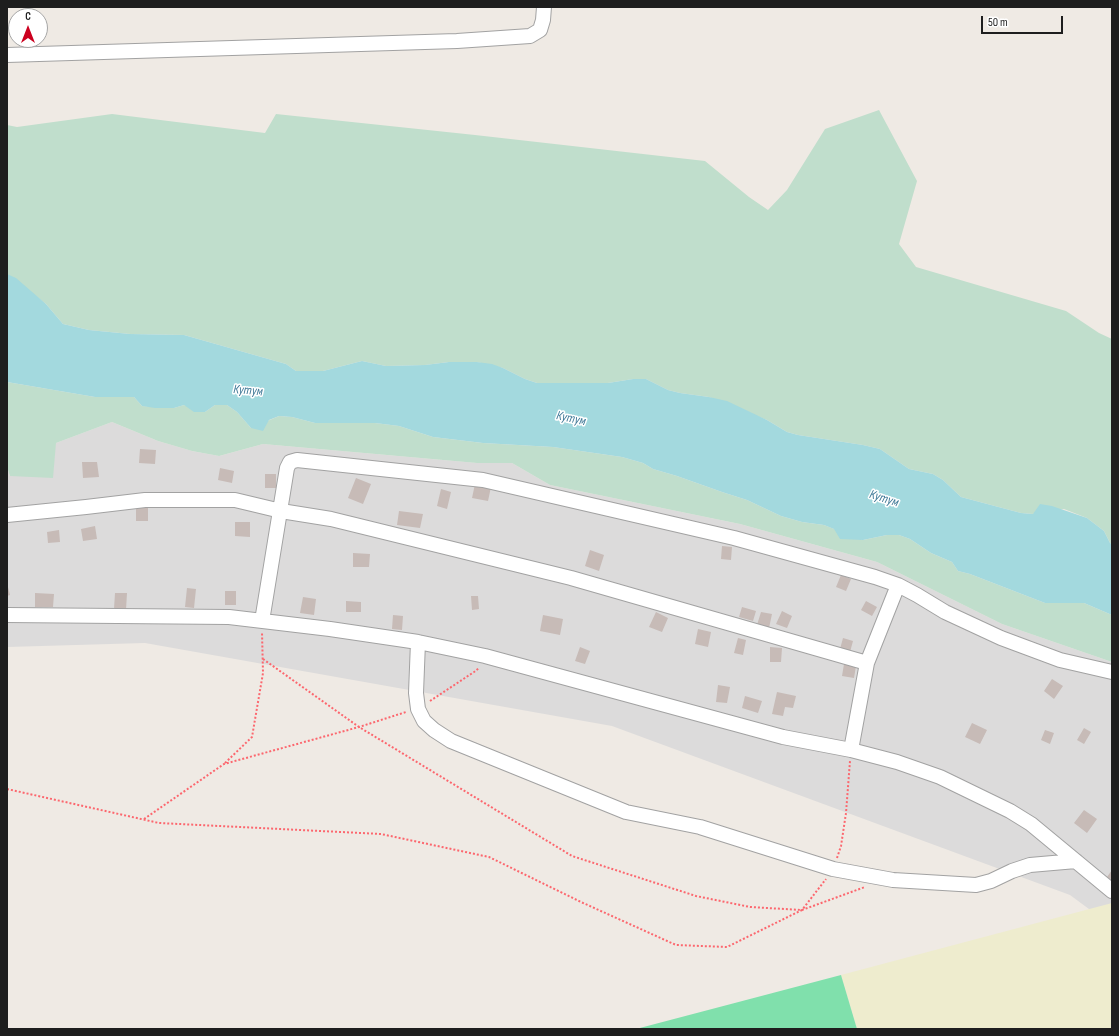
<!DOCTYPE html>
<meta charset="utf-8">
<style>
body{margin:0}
#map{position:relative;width:1119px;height:1036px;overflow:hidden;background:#efeae4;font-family:"Sofia Sans Condensed",sans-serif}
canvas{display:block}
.frame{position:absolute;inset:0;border:8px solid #1e1e1e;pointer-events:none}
.north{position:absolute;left:8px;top:8px;width:40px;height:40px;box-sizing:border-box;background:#fff;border:1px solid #a5a5a5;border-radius:50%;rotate:0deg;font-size:11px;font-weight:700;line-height:16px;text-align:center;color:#1e1e1e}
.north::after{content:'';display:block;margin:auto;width:14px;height:18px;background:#cc001f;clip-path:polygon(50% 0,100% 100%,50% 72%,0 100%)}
.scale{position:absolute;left:981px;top:16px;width:82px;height:18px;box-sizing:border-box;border:2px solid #1e1e1e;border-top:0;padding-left:5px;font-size:12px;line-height:14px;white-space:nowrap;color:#1e1e1e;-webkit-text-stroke:3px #fff;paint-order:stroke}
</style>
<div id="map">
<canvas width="1119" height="1036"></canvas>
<div class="frame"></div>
<div class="north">С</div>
<div class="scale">50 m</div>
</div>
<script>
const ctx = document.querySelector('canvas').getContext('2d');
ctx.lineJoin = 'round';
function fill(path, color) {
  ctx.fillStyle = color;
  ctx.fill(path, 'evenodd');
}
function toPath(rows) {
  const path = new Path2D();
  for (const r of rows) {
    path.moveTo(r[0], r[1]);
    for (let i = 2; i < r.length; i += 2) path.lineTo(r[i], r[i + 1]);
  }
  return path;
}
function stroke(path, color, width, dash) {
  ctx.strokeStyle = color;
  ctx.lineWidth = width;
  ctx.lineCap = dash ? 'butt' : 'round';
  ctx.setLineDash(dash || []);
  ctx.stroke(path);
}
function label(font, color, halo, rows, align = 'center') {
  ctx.font = font + ' "Sofia Sans Condensed",sans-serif';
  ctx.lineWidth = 3;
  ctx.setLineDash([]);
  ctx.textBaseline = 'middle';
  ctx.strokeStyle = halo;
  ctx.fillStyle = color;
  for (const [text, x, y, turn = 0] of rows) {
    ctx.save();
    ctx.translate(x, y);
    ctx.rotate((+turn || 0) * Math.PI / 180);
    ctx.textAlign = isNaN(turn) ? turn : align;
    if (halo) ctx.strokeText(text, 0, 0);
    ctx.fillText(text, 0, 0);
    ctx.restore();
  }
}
const residential = toPath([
 [112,422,158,441,192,451,219,456,263,444,477,463,512,463,550,485,740,524,877,562,1002,624,1112,662,1112,926,1070,895,612,726,145,643,7,647,7,467,10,476,56,443]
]);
const farmland = toPath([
 [1112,903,1112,1029,857,1029,841,975]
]);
const wetland = toPath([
 [879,110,917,181,899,244,916,267,1066,311,1099,333,1112,339,1112,544,1110,543,1104,531,1087,518,1064,509,1033,514,1021,513,961,497,943,480,933,474,909,469,880,449,863,445,798,435,787,432,767,420,709,397,680,393,668,390,646,379,633,379,608,383,537,383,525,379,503,368,477,362,449,362,425,365,386,366,362,361,323,371,296,371,286,364,184,335,130,334,89,330,63,324,46,304,7,274,7,125,17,127,112,114,265,133,276,114,475,135,705,161,749,197,768,210,787,190,825,129],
 [7,382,95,397,134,397,142,406,174,408,184,405,205,412,215,405,227,405,237,412,251,428,279,416,292,417,315,423,375,423,399,426,433,437,483,443,553,447,622,457,643,463,653,469,677,476,722,492,747,500,781,516,802,522,824,525,863,540,887,535,899,535,910,539,931,553,952,562,958,571,970,574,1045,603,1084,603,1112,615,1112,662,1002,624,877,562,740,524,550,485,512,463,477,463,263,444,219,456,192,451,158,441,112,422,56,443,53,478,10,476,7,467]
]);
const pitch = toPath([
 [841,975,857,1029,636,1029]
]);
const water = toPath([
 [7,274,16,278,46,304,63,324,89,330,130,334,184,335,286,364,296,371,323,371,362,361,386,366,425,365,449,362,477,362,492,364,503,368,525,379,537,383,608,383,633,379,646,379,668,390,680,393,709,397,727,401,767,420,787,432,798,435,863,445,880,449,909,469,933,474,943,480,961,497,1021,513,1033,514,1040,504,1052,506,1087,518,1104,531,1110,543,1112,544,1112,615,1084,603,1045,603,970,574,958,571,952,562,931,553,910,539,899,535,887,535,863,540,840,539,834,529,824,525,802,522,781,516,747,500,722,492,677,476,653,469,643,463,622,457,553,447,483,443,433,437,399,426,375,423,315,423,292,417,279,416,269,420,263,431,251,428,237,412,227,405,215,405,205,412,194,412,184,405,174,408,155,408,142,406,134,397,95,397,7,382]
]);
const building = toPath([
 [140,449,156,450,155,464,139,463],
 [82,462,97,462,99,477,83,478],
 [220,468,234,471,232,483,218,480],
 [265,474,276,474,276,488,265,488],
 [356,478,371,484,363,504,348,498],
 [475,484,491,487,488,501,472,498],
 [441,489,451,492,447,509,437,506],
 [136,508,148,508,148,521,136,521],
 [399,511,423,514,420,528,397,525],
 [235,522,250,522,250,537,235,536],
 [95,526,97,539,83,541,81,529],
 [59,530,60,542,48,543,47,532],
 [722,546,732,547,731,560,721,559],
 [590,550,604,555,599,571,585,566],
 [353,553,370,554,369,567,353,567],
 [841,575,851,579,846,591,836,587],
 [7,583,10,595,7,596],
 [187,588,196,589,194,608,185,607],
 [225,591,236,591,236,605,225,605],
 [35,593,54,594,53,607,35,607],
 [115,593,127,593,126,610,114,609],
 [471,596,478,596,479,609,472,610],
 [303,597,316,599,314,615,300,613],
 [346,601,361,602,361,612,346,612],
 [866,601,877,607,872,616,861,610],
 [742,607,756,611,753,621,739,617],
 [782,611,792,616,787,628,776,624],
 [656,612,668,618,662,632,649,627],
 [761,612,772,614,769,628,757,625],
 [393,615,403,616,402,630,392,629],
 [543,615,563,619,560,635,540,631],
 [698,629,711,632,708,647,695,644],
 [738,638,746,640,743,655,734,653],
 [843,638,853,641,850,652,840,649],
 [580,647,590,651,585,664,575,661],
 [770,647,782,648,781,662,770,662],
 [844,664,856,666,854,678,842,676],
 [1052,679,1063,686,1054,699,1044,691],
 [718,685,730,687,727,703,716,702],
 [777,692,796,696,793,708,785,707,783,716,772,714],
 [745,696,762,701,758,713,742,708],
 [972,723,987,730,980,744,965,737],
 [1084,728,1091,732,1084,744,1077,740],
 [1045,730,1054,733,1050,744,1041,740],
 [1084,810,1097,819,1087,833,1074,823],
 [1112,870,1112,881,1107,877]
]);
const path = toPath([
 [263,659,359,727,572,856,696,896,750,907,802,910,865,887],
 [430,701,474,672,479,668],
 [225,763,252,737,263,673,262,632],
 [7,789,159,823,381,834,489,857,581,902,676,945,727,947,802,910,826,879],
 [144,819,224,764,359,727,406,712],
 [837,858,841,846,846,813,850,761]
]);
const minor = toPath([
 [7,55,457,41,530,36,540,30,543,20,544,7],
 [7,515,86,507,145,500,235,500,281,511,331,519,571,578,867,663],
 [7,615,229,617,330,629,418,642,485,656,783,737,851,750,897,762,940,777,1010,811,1031,824,1112,891],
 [262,621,287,468,290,462,297,460,483,480,734,538,875,577,898,585,917,595,945,612,1001,638,1060,660,1112,672],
 [418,642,416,693,418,709,424,721,434,730,451,741,626,812,700,827,833,869,893,880,976,885,991,881,1012,871,1030,865,1076,861],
 [851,750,867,663,898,585]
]);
const waterNames = [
 ["Кутум",248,391,5],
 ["Кутум",571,419,12],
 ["Кутум",884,499,18]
];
fill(residential, '#dcdbdb');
fill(farmland, '#eeecce');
fill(wetland, '#c0decc');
fill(pitch, '#80e0ac');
fill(water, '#a3d9de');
fill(building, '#c7bbb7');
stroke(minor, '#a2a2a2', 16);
stroke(path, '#fc676e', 2, [2, 2]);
stroke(minor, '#fff', 14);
label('italic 13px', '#407997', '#fff', waterNames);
</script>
